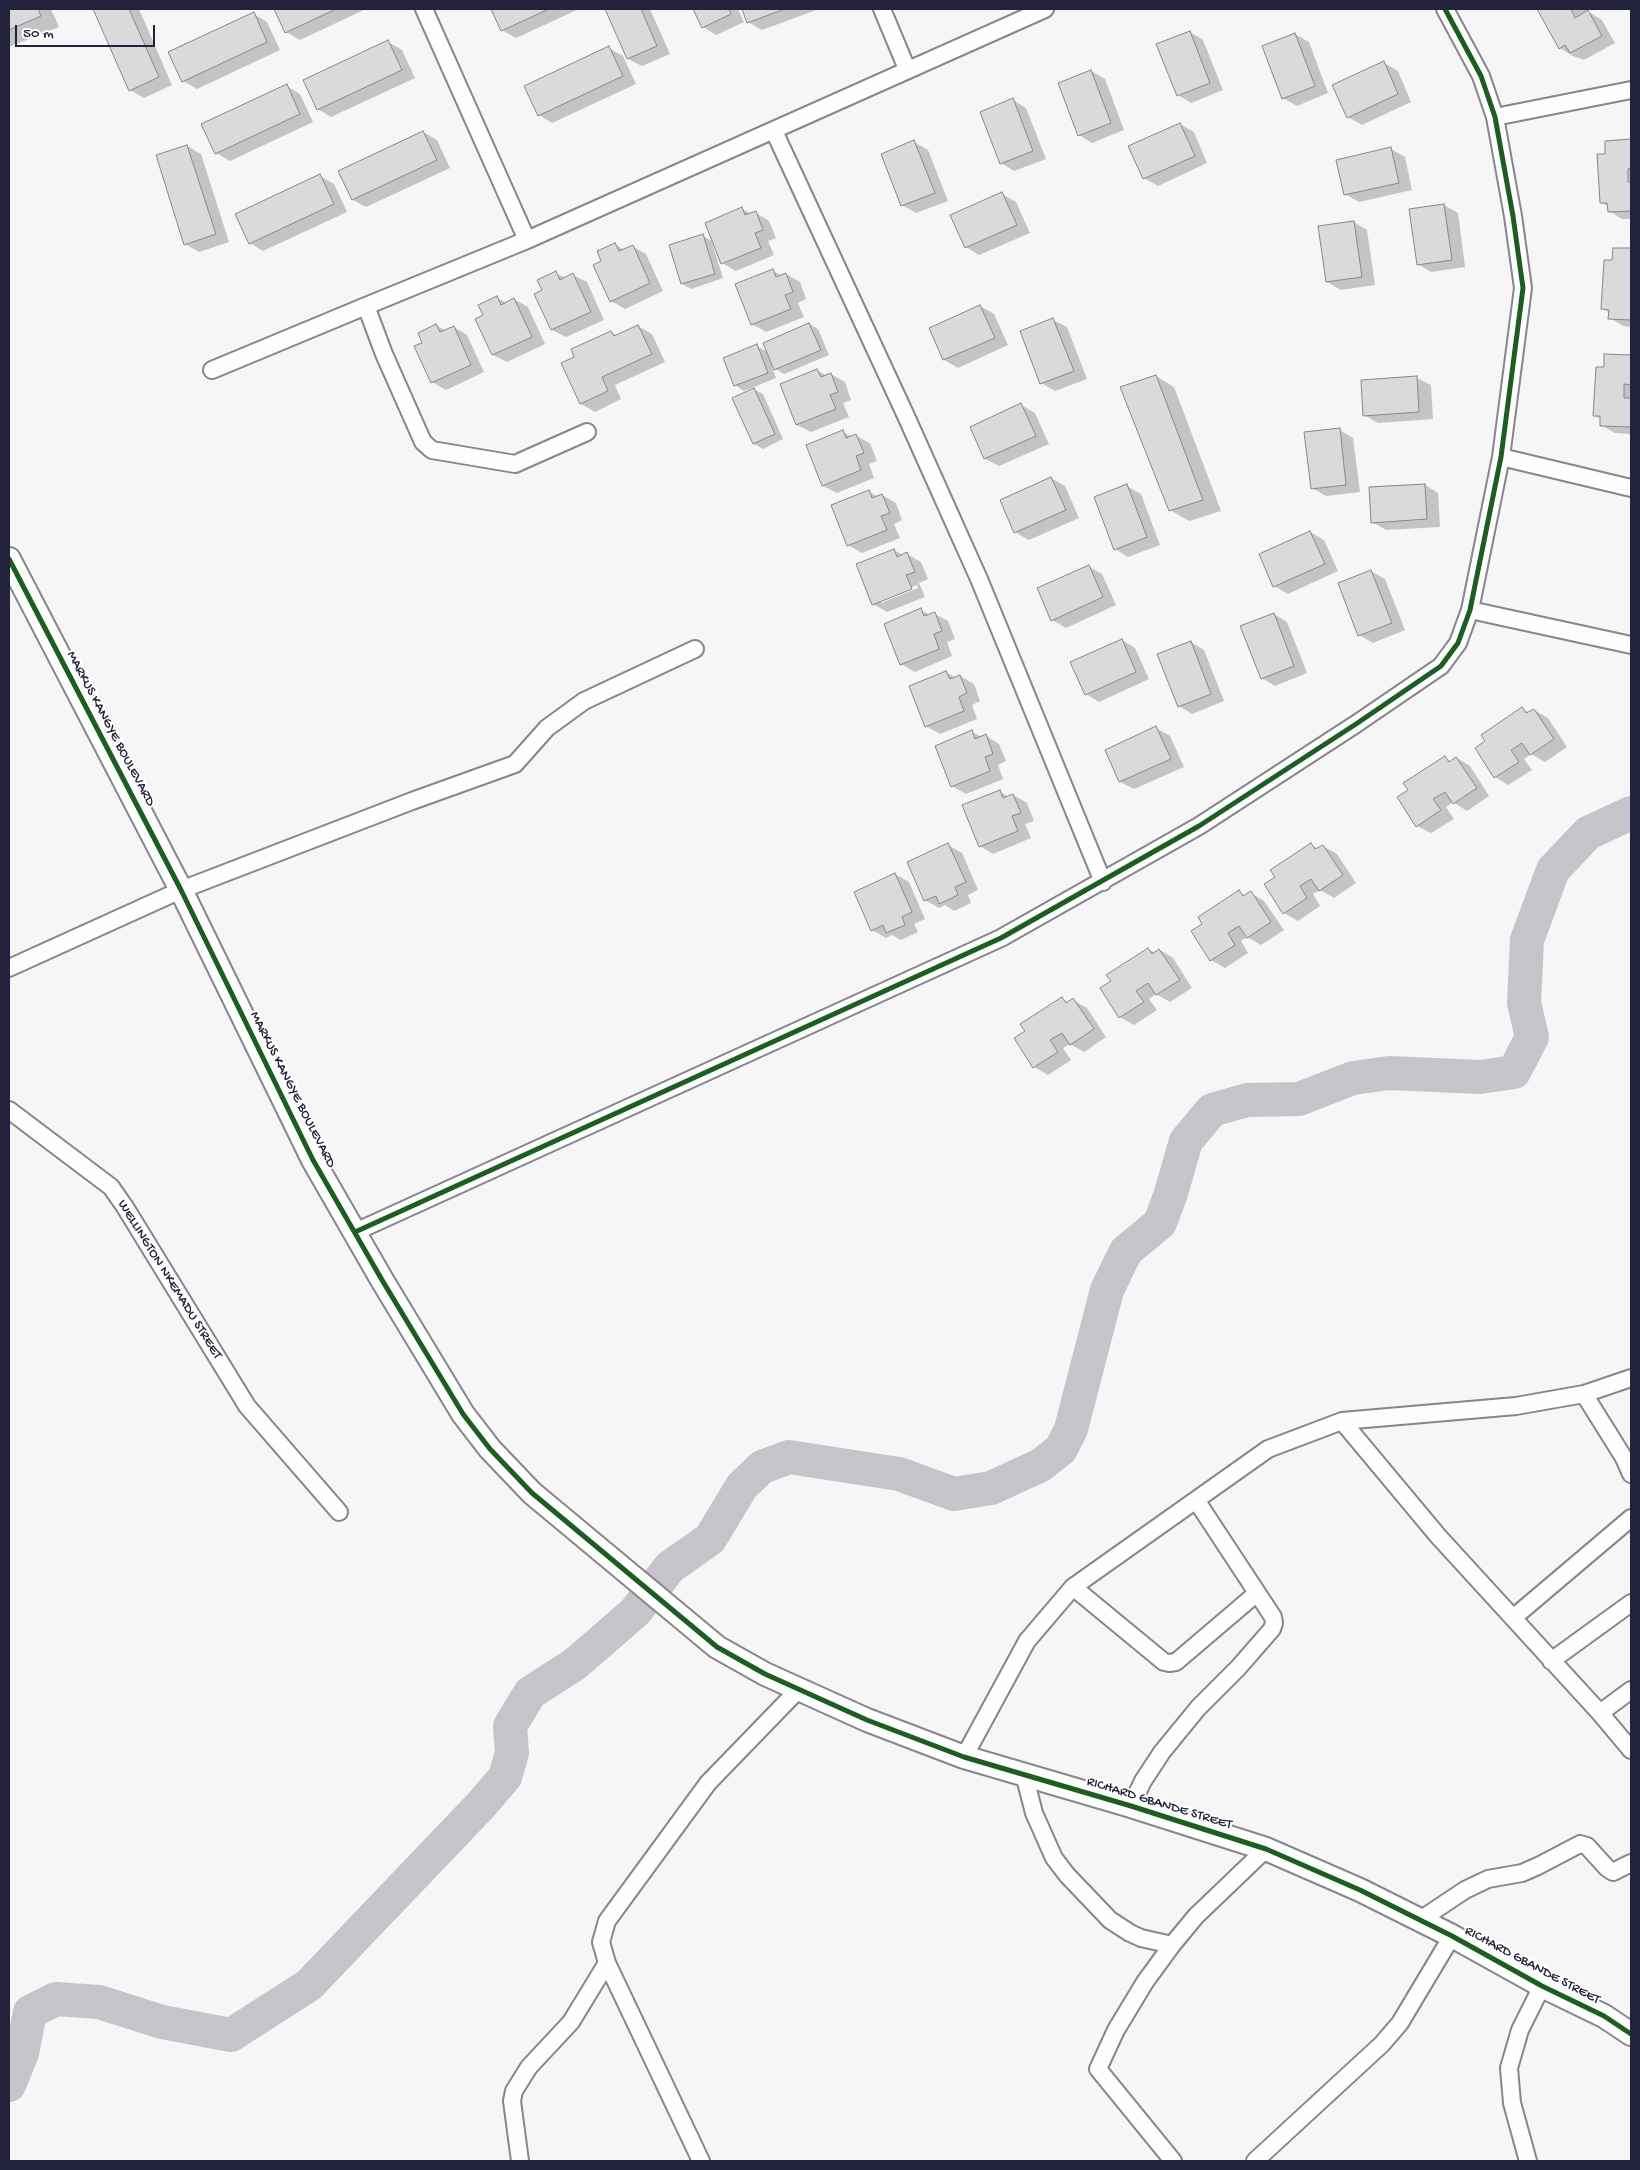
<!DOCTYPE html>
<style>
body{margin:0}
#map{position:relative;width:1640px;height:2170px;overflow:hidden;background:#f6f6f7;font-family:"Gochi Hand",sans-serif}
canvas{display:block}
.frame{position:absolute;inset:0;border:10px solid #22223b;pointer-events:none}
.scale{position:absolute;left:15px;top:25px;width:140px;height:22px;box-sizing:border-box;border:2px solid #22223b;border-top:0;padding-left:6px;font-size:15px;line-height:18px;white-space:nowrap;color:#22223b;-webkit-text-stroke:4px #fff;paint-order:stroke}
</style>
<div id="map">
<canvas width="1640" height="2170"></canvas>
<div class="frame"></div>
<div class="scale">50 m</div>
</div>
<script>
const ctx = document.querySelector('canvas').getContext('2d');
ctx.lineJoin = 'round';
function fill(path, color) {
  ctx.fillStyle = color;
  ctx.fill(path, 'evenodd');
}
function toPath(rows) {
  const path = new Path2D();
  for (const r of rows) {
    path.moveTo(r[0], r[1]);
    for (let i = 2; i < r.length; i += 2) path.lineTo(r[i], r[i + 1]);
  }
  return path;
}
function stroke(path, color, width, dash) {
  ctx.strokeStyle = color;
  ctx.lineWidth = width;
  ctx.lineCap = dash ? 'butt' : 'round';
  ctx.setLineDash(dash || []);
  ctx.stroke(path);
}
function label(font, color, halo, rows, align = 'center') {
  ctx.font = font + ' "Gochi Hand",sans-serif';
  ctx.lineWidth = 4;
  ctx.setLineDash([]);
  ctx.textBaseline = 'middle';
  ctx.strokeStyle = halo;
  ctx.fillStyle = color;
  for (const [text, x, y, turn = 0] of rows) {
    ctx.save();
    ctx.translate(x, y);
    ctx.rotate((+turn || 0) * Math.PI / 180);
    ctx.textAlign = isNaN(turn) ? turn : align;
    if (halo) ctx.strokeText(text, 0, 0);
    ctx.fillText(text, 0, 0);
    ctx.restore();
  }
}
const shadow = toPath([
 [9,9,51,9,59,27,9,47],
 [95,9,139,9,172,85,144,98,130,90],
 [276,9,366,9,300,40,286,32],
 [492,9,579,9,516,38,502,30],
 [606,9,650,9,670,54,642,66,628,59],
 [695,9,738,9,744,22,716,35,703,27],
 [743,9,819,9,762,30,748,22],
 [1538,9,1590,9,1587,11,1602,20,1615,43,1584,60,1573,56,1560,48],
 [254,14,267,22,280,50,197,89,183,81],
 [1190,32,1203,40,1223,90,1191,103,1178,95],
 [1295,34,1309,42,1328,93,1297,106,1283,98],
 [388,42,402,50,415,78,331,117,318,109],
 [609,48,623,56,636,84,552,123,539,115],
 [1384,63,1398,71,1411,102,1362,125,1348,117],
 [1091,71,1105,79,1124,130,1092,143,1079,135],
 [287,86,300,94,313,122,230,161,216,153],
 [1013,100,1026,108,1046,159,1014,171,1001,163],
 [1180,124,1194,132,1207,163,1158,186,1144,178],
 [423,132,437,140,450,168,366,207,353,200],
 [1631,140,1631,219,1622,219,1609,211,1609,207,1601,202,1606,155,1606,142],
 [914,142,928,150,948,201,916,213,902,205],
 [187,146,201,154,229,242,199,252,185,244],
 [1391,149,1405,157,1412,190,1359,202,1345,194],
 [320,176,334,184,347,212,263,251,250,243],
 [1002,194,1016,202,1030,233,979,255,966,247],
 [1444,205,1458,213,1465,267,1431,272,1418,264],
 [742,209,752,214,756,213,769,221,776,238,768,241,774,255,736,271,722,263,714,243,712,243,723,278,691,289,682,284,703,236,714,242],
 [1354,222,1367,230,1375,285,1341,290,1327,282],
 [615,244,624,250,632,246,646,254,663,291,625,309,611,301,603,262],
 [1614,249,1631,250,1631,327,1623,326,1610,318,1610,313,1603,309],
 [772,270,782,276,786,274,800,282,806,299,798,303,804,317,766,332,752,324],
 [556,273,565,278,573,275,587,282,604,320,566,337,552,330,536,294,544,291],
 [497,298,507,303,514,299,528,307,545,344,507,362,493,355,477,319,485,316],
 [980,306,994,314,1008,345,958,368,944,360,931,328],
 [1053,320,1067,327,1087,379,1055,391,1041,383],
 [809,324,818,329,829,355,784,374,772,367,776,378,744,391,735,385,756,346,768,352],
 [436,325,446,331,454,327,467,335,484,372,446,390,432,382,424,343],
 [638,326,652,334,665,362,615,385,621,399,595,412,581,404,563,364,576,357,611,332,617,336],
 [1605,355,1631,356,1631,434,1615,433,1601,425,1601,419,1594,415,1605,368],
 [817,370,827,376,831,374,845,382,851,400,843,403,849,417,811,432,797,425,781,385],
 [1156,376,1174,387,1221,511,1189,521,1170,510],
 [1417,378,1431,385,1433,419,1378,423,1364,415],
 [754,389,763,394,783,439,763,449,754,444],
 [1021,405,1035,413,1049,444,999,466,985,459],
 [1340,430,1353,438,1360,492,1326,496,1312,488],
 [843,432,852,437,856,436,870,443,877,461,869,464,874,478,837,493,823,486],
 [1051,478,1065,486,1079,518,1029,540,1015,532],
 [1425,485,1438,493,1440,527,1386,530,1372,522],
 [1127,486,1141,494,1160,545,1128,557,1115,549],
 [868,491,878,497,882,495,896,503,902,520,894,524,900,538,862,553,848,545],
 [1310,532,1324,540,1338,571,1288,594,1274,586],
 [894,550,903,555,907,554,921,562,928,579,919,583,925,597,887,612,873,604],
 [917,585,918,588,881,603,881,600],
 [1088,566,1102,574,1116,605,1066,628,1052,620],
 [1371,571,1385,579,1405,630,1373,643,1359,635],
 [921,610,930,615,935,614,948,621,955,639,947,642,952,656,915,672,901,664],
 [1274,614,1287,622,1307,673,1275,686,1262,678],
 [1122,640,1135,648,1149,679,1099,702,1086,694],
 [1191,642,1204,650,1224,701,1192,714,1179,706],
 [946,672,956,678,960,676,974,684,980,701,972,705,977,719,940,734,926,726],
 [1522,709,1530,713,1534,710,1548,718,1567,747,1545,762,1531,754,1524,759,1532,770,1508,785,1495,777],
 [1156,728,1170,736,1184,767,1134,789,1120,782,1106,750],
 [972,732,982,737,986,736,999,744,1006,761,998,765,1003,779,966,794,952,786],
 [1445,758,1452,762,1457,758,1470,766,1489,796,1467,811,1453,802,1446,807,1454,819,1431,833,1417,826,1409,790],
 [1000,792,1009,797,1013,795,1027,803,1034,821,1025,824,1031,838,993,854,980,846],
 [948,845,962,853,978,890,968,895,971,903,954,911,945,905,939,908,925,900],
 [1311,845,1319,849,1323,846,1337,854,1356,883,1334,898,1320,890,1313,894,1320,906,1298,921,1284,913,1276,877],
 [895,874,909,882,925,919,914,924,918,932,901,940,892,935,886,938,872,930],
 [1239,892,1246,896,1251,893,1264,901,1284,930,1261,945,1247,937,1241,941,1248,953,1225,968,1211,960,1204,924],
 [1148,949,1155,953,1160,950,1173,958,1192,988,1170,1002,1156,994,1149,999,1157,1010,1134,1025,1120,1017,1112,982],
 [1062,999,1069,1003,1073,1000,1087,1008,1106,1037,1084,1052,1070,1044,1063,1048,1071,1060,1048,1075,1034,1067]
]);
const river = toPath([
 [9,2085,22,2053,30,2012,56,1999,99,2002,162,2022,231,2035,309,1985,481,1805,505,1777,512,1753,510,1726,530,1693,575,1664,635,1612,670,1567,710,1539,742,1486,762,1467,789,1457,899,1474,954,1494,991,1488,1041,1465,1061,1449,1071,1429,1107,1290,1126,1251,1160,1223,1171,1193,1186,1141,1212,1110,1247,1100,1299,1099,1353,1078,1389,1073,1480,1077,1514,1072,1532,1037,1524,1003,1527,940,1553,870,1588,833,1631,813]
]);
const building = toPath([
 [9,9,38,9,41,16,9,30,9,9],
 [93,9,129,9,159,77,129,91,93,9],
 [274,9,336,9,285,33,274,9],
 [491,9,549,9,501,31,491,9],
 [605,9,641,9,657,46,627,59,605,9],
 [693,9,729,9,731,14,702,28,693,9],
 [742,9,785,9,747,23,742,9],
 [1537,9,1571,9,1575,18,1588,10,1602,36,1570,53,1565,45,1559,49,1537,9],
 [254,12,267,42,182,82,168,52,254,12],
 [1190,31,1210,83,1177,96,1156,44,1190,31],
 [1295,33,1315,86,1282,99,1262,46,1295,33],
 [388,40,402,70,317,110,303,80,388,40],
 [609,46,623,76,538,116,524,86,609,46],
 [1384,61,1398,94,1347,118,1332,85,1384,61],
 [1091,70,1111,123,1078,136,1058,83,1091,70],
 [287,84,300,114,215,154,201,124,287,84],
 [1013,98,1033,151,1000,164,980,112,1013,98],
 [1180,123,1195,156,1143,179,1128,146,1180,123],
 [423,131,437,160,352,200,338,171,423,131],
 [1631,139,1631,168,1628,169,1628,182,1631,182,1631,211,1608,212,1607,203,1600,203,1597,154,1605,154,1605,141,1631,139],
 [914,140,935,193,901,206,881,154,914,140],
 [187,145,216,234,184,245,156,155,187,145],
 [1391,147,1399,183,1344,195,1336,160,1391,147],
 [320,174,334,204,249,244,235,214,320,174],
 [1002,192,1017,225,965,248,950,215,1002,192],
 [1444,204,1452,260,1417,265,1409,209,1444,204],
 [742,207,745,215,756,211,763,230,755,233,761,248,721,264,705,223,742,207],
 [1354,221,1362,277,1326,282,1318,226,1354,221],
 [703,234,715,274,681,284,669,245,703,234],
 [615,243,619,251,633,245,650,283,610,302,593,265,601,261,597,251,615,243],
 [1613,248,1631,248,1631,320,1608,319,1609,310,1601,309,1604,260,1612,260,1613,248],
 [773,269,776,277,786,273,793,292,785,295,791,309,751,325,735,284,773,269],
 [556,271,560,280,573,273,591,312,551,330,534,294,542,290,537,280,556,271],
 [497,296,501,305,514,298,532,337,492,355,475,319,483,315,478,305,497,296],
 [980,305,995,338,943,360,929,328,980,305],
 [1053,318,1074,371,1040,384,1020,331,1053,318],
 [809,323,821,350,774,370,763,343,809,323],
 [436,324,440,332,454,326,471,365,431,383,414,346,422,343,418,333,436,324],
 [638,325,652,354,602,377,608,391,580,404,561,363,574,357,571,349,611,331,614,336,638,325],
 [757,344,768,373,734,386,723,358,757,344],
 [1604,354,1631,355,1631,385,1624,384,1624,398,1631,398,1631,427,1600,426,1600,416,1593,416,1596,367,1604,367,1604,354],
 [817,369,821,377,831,373,838,392,830,395,836,409,796,425,780,384,817,369],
 [1156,375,1203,500,1169,511,1120,387,1156,375],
 [1417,376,1419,412,1363,416,1361,380,1417,376],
 [754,388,775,434,753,444,732,398,754,388],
 [1021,403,1036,436,984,459,970,427,1021,403],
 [1340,428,1346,485,1311,489,1304,432,1340,428],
 [843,430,846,438,856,434,864,453,856,456,861,470,822,486,806,445,843,430],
 [1051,477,1066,510,1014,533,1000,500,1051,477],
 [1127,484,1147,537,1114,550,1094,497,1127,484],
 [1425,484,1427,519,1371,523,1369,487,1425,484],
 [869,490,872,498,882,494,890,513,881,516,887,530,847,546,831,505,869,490],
 [1310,531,1325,564,1273,587,1259,554,1310,531],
 [894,549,897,557,907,552,915,572,906,575,912,589,872,605,856,564,894,549],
 [1089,565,1103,597,1051,621,1037,588,1089,565],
 [1371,570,1392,623,1358,636,1338,583,1371,570],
 [921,608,924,616,935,612,942,631,934,634,939,649,900,665,884,624,921,608],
 [1274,613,1294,666,1261,679,1240,626,1274,613],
 [1122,639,1136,672,1085,695,1070,662,1122,639],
 [1191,641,1211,694,1178,707,1157,654,1191,641],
 [946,671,950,679,960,675,967,693,959,697,964,711,925,727,909,686,946,671],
 [1522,707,1526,713,1534,709,1554,739,1530,755,1522,743,1511,750,1519,762,1494,778,1475,748,1485,741,1481,735,1522,707],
 [1156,726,1171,759,1119,782,1105,750,1156,726],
 [972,730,975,739,986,734,993,754,985,757,990,771,951,787,935,746,972,730],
 [1445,756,1449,762,1456,757,1477,788,1453,804,1445,792,1433,799,1441,810,1416,827,1397,797,1408,790,1403,783,1445,756],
 [1000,790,1003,798,1013,794,1021,813,1012,816,1018,831,979,847,962,805,1000,790],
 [948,843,966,882,955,887,958,895,939,904,936,896,924,901,907,862,948,843],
 [1311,843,1315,849,1323,845,1343,875,1319,891,1311,879,1300,886,1307,898,1283,914,1264,884,1275,877,1270,870,1311,843],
 [895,873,912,912,902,917,905,925,886,933,883,925,871,931,854,892,895,873],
 [1239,890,1243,896,1251,891,1271,922,1247,938,1239,926,1228,933,1235,945,1210,961,1191,931,1202,924,1198,917,1239,890],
 [1148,948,1152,954,1159,949,1180,980,1156,995,1148,983,1136,991,1144,1002,1119,1018,1100,988,1111,981,1106,975,1148,948],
 [1062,997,1066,1003,1073,998,1094,1029,1070,1045,1062,1033,1050,1040,1058,1052,1033,1068,1014,1038,1025,1031,1020,1024,1062,997]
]);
const street = toPath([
 [424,9,527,240],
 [882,9,907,69],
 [1495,117,1631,90],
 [774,131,906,416,979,579,1103,882],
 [212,370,366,306],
 [587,432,515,464,432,450,423,442,384,354,366,306,527,240,1045,9],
 [1501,457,1631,488],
 [1470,610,1631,645],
 [9,968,181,890,412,801,515,764,547,728,584,701,695,649],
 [9,1110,111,1187,125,1207,247,1406,339,1512],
 [355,1232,1001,938,1199,826,1356,724,1441,666,1458,643,1470,610,1501,457,1523,288,1513,216,1495,117,1481,76,1445,9],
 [1584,1394,1624,1458,1631,1474],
 [1342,1421,1438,1536,1600,1713,1631,1750],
 [1073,1587,1164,1662,1169,1663,1176,1662,1257,1593],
 [1513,1618,1631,1518],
 [1551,1661,1631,1603],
 [1600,1713,1631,1690],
 [964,1757,1027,1641,1073,1587,1268,1449,1342,1421,1516,1406,1584,1394,1631,1378],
 [1024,1774,1034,1813,1054,1858,1067,1875,1110,1920,1130,1933,1141,1938,1172,1945],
 [1131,1806,1143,1781,1162,1752,1198,1708,1238,1668,1272,1629,1274,1623,1273,1617,1196,1500],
 [1420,1920,1465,1890,1488,1879,1522,1873,1538,1866,1580,1844,1587,1846,1607,1868,1613,1872,1631,1863],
 [520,2161,512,2101,514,2091,529,2067,571,2022,607,1963],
 [701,2161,607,1963,601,1942,607,1921,708,1783,799,1689],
 [1173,2161,1098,2069,1116,2030,1145,1982,1172,1945,1196,1916,1266,1849],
 [1255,2161,1382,2044,1400,2023,1452,1936],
 [1528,2161,1512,2103,1509,2068,1520,2030,1542,1986]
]);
const secondary = toPath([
 [9,559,181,890,313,1160,382,1280,463,1414,490,1449,532,1493,717,1647,765,1674,867,1720,964,1757,1131,1806,1266,1849,1360,1890,1452,1936,1542,1986,1604,2016,1631,2034]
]);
const cycleway = toPath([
 [9,559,181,890,313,1160,382,1280,463,1414,490,1449,532,1493,717,1647,765,1674,867,1720,964,1757,1131,1806,1266,1849,1360,1890,1452,1936,1542,1986,1604,2016,1631,2034],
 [355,1232,1001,938,1199,826,1356,724,1441,666,1458,643,1470,610,1501,457,1523,288,1513,216,1495,117,1481,76,1445,9]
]);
const streetNames = [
 ["MARKUS KANGYE BOULEVARD",110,729,62],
 ["MARKUS KANGYE BOULEVARD",292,1090,63],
 ["WELLINGTON NKEMADU STREET",169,1280,58],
 ["RICHARD GBANDE STREET",1159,1804,17],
 ["RICHARD GBANDE STREET",1532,1966,28]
];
fill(shadow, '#0003');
stroke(river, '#c4c4ca', 34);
fill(building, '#dadadd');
stroke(building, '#86868b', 1);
stroke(street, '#86868b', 20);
stroke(secondary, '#86868b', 26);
stroke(street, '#fefefe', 16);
stroke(secondary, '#fefefe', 22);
stroke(cycleway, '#1b5e20', 5);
label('14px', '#22223b', '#fff', streetNames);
</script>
